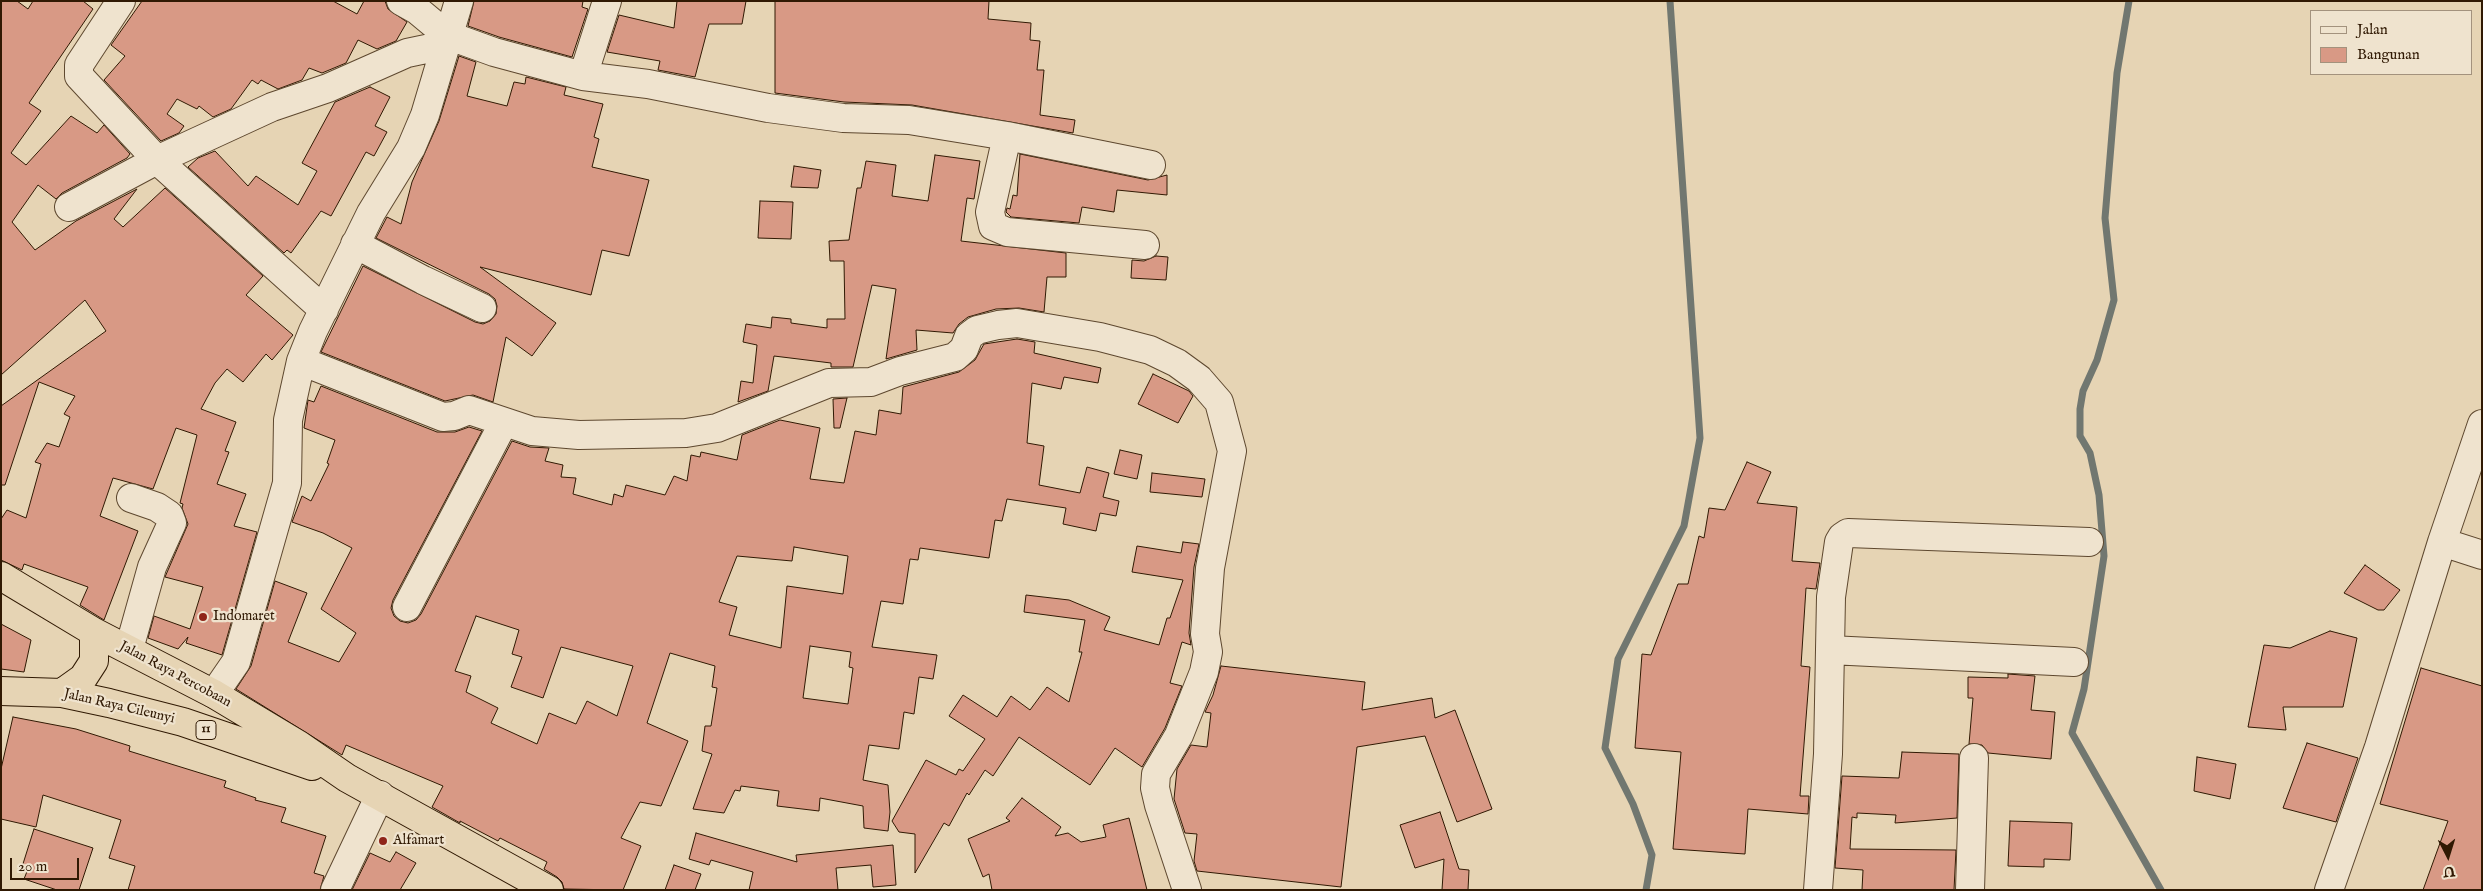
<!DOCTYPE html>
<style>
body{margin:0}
#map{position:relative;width:2483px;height:891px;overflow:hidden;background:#e6d4b4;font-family:"IM FELL English",serif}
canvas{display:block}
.frame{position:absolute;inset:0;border:2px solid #301903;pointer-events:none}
.legend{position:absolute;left:2310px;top:10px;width:162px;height:65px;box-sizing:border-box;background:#efe3ce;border:1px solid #a3927d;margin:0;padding:6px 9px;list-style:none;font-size:15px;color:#301903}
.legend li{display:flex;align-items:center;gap:10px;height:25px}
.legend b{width:25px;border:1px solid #a3927d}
.north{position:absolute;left:2423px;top:831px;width:50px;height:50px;-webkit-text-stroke:4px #efe3ce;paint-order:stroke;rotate:175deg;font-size:14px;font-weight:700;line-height:20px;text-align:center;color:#301903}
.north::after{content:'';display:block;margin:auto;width:18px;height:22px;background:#301903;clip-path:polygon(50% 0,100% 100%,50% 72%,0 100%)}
.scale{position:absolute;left:10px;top:858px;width:69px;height:22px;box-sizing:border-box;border:2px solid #301903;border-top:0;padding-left:6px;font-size:15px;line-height:18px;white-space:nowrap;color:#301903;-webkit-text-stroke:4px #efe3ce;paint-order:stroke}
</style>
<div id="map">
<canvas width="2483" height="891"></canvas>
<div class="frame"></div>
<ul class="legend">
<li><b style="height:6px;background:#efe3ce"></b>Jalan</li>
<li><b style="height:14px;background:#d89985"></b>Bangunan</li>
</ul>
<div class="north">U</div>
<div class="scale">20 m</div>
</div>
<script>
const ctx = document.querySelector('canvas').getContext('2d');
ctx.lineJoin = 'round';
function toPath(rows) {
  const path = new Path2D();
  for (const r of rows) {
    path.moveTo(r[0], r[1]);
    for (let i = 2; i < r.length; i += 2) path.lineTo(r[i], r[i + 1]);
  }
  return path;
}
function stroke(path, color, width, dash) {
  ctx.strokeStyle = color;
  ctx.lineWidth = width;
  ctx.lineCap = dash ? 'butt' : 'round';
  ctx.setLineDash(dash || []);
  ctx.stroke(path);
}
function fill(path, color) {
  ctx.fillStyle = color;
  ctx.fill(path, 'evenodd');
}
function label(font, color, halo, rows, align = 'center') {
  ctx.font = font + ' "IM FELL English",serif';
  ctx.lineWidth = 4.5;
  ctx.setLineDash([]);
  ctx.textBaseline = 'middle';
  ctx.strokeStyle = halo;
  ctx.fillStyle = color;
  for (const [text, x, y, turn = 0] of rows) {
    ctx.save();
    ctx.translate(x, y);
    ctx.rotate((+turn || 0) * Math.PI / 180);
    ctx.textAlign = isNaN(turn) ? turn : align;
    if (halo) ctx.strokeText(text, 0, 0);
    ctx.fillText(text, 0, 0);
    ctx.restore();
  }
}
const stream = toPath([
 [2129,1,2117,73,2105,218,2114,300,2097,360,2083,391,2080,409,2080,436,2090,453,2099,495,2104,556,2084,689,2072,733,2161,890],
 [1646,890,1652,855,1633,804,1605,748,1618,659,1684,526,1700,438,1670,1]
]);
const building = toPath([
 [1,1,17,1,28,9,33,1,83,1,93,9,29,103,41,111,11,153,26,165,71,116,97,133,104,125,130,154,127,158,62,193,56,199,38,185,12,222,35,250,76,221,137,189,114,219,123,227,165,188,263,276,246,295,293,335,272,360,266,354,243,382,227,369,215,383,201,409,236,422,225,451,229,452,217,484,246,494,234,526,257,532,222,655,186,643,188,637,178,649,148,638,154,616,190,629,203,587,165,577,188,524,182,508,183,504,180,503,197,435,176,428,153,489,113,478,100,516,138,531,104,620,80,605,88,587,24,564,22,570,1,560,1,519,7,510,26,518,41,464,35,462,47,443,59,447,70,417,64,414,75,396,39,382,5,485,1,485,1,406,106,331,85,300,1,375,1,1],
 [142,1,333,1,357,14,364,1,385,1,388,9,407,22,396,41,377,49,358,40,346,63,322,73,309,68,302,80,278,89,261,80,258,84,252,80,231,109,213,117,199,106,197,109,177,99,167,114,184,126,179,133,161,141,104,80,125,56,111,45,142,1],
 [474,1,583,1,582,7,588,9,572,57,499,37,468,26,474,1],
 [677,1,746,1,742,24,709,24,695,77,658,70,660,61,607,52,619,15,674,28,677,1],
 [775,1,989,1,988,19,1031,23,1030,40,1040,41,1037,70,1044,70,1040,115,1075,120,1073,133,912,105,844,102,775,93,775,1],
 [459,56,476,62,467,96,507,106,514,82,525,84,526,77,566,87,564,95,603,104,594,137,599,139,592,167,649,180,629,256,602,250,591,295,480,267,556,323,532,356,506,337,493,402,473,395,445,401,321,352,363,266,475,322,483,324,490,321,496,314,497,306,495,299,489,294,376,238,387,217,401,224,412,182,439,121,459,56],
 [370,87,390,97,375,126,387,132,374,156,366,152,331,216,321,211,291,253,287,250,284,253,188,167,198,158,215,151,248,186,256,176,298,205,317,171,302,163,335,102,370,87],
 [1020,154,1148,180,1167,175,1167,195,1117,190,1114,212,1082,207,1079,223,1011,217,1006,212,1007,208,1010,209,1013,195,1017,196,1020,154],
 [935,155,980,161,974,199,967,198,961,241,1066,253,1066,277,1047,277,1044,312,1019,308,996,309,968,317,959,324,953,333,916,330,917,350,886,359,896,289,872,285,853,367,831,367,831,363,774,356,768,391,738,402,741,381,753,383,757,345,743,342,746,324,771,328,772,317,791,319,791,323,827,328,827,319,845,319,844,261,830,261,829,241,849,240,857,188,861,188,866,161,896,165,892,196,928,201,935,155],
 [794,166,821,170,818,188,791,187,794,166],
 [760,201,793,202,791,239,758,238,760,201],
 [1156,256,1168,257,1166,280,1131,278,1132,260,1144,261,1156,256],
 [1017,339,1035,342,1034,353,1101,368,1098,383,1064,377,1061,389,1032,383,1027,443,1044,446,1039,485,1080,493,1087,467,1109,473,1103,497,1119,501,1116,516,1100,513,1096,531,1063,524,1066,508,1007,499,1002,521,995,520,989,558,920,548,918,560,910,559,903,604,881,601,872,647,937,655,933,679,919,677,914,714,904,712,899,749,869,745,863,780,888,785,890,812,888,831,864,828,863,806,820,798,819,811,777,806,779,791,741,786,740,791,735,790,724,813,693,809,712,754,702,751,705,726,711,726,717,688,712,687,715,666,670,653,647,723,688,741,661,806,640,802,621,838,641,846,623,890,564,889,562,882,557,877,544,869,547,862,500,838,498,841,460,821,460,823,432,807,443,786,346,745,342,755,236,689,251,666,275,581,307,593,288,642,339,662,356,633,321,609,352,548,323,533,292,522,302,496,311,501,329,464,327,463,335,440,304,428,308,400,314,402,321,386,437,432,455,432,469,427,482,431,393,600,391,608,394,616,400,621,408,623,416,620,421,614,512,441,530,447,549,448,545,461,563,465,561,477,576,478,573,494,612,505,614,494,623,497,626,485,665,495,674,476,687,481,691,455,700,457,701,452,737,460,742,435,780,420,820,428,810,479,844,483,855,431,876,435,879,410,901,414,903,387,959,372,975,360,984,344,1017,339],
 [794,547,848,556,843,594,787,586,781,648,729,635,737,607,719,602,737,556,792,561,794,547],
 [476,616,519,630,512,654,522,657,511,687,543,698,561,647,633,666,617,716,587,701,576,724,549,713,537,744,491,723,498,708,466,692,471,676,455,671,476,616],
 [810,646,851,652,849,667,853,668,848,704,803,698,810,646],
 [1153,374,1189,391,1193,396,1178,423,1138,404,1153,374],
 [847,398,840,428,834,428,833,399,847,398],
 [1120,450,1142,455,1137,479,1114,474,1120,450],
 [1747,462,1771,472,1757,503,1797,507,1792,561,1820,563,1816,589,1806,588,1801,666,1810,667,1800,796,1809,796,1808,814,1748,809,1745,854,1673,849,1681,752,1635,748,1642,654,1651,655,1678,584,1688,584,1699,536,1704,538,1709,508,1725,510,1747,462],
 [1152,473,1205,479,1202,497,1150,492,1152,473],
 [1183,542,1199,544,1194,567,1189,633,1191,645,1182,642,1170,683,1182,686,1165,728,1142,767,1115,748,1090,785,1019,737,993,776,985,770,969,795,967,793,949,826,944,823,915,873,915,834,899,832,892,821,926,760,956,775,959,769,963,771,985,739,949,716,963,695,997,717,1011,696,1030,710,1047,687,1069,702,1082,652,1079,652,1085,620,1024,612,1026,595,1069,600,1110,617,1104,630,1159,645,1167,618,1170,618,1183,580,1132,572,1137,546,1181,553,1183,542],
 [2365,565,2400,590,2384,610,2378,610,2344,593,2365,565],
 [1,624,31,640,24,672,1,669,1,624],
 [2330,631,2357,638,2343,707,2283,707,2286,730,2248,727,2264,645,2290,648,2330,631],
 [1221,666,1365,682,1362,710,1432,698,1435,718,1455,710,1492,809,1457,822,1425,736,1357,747,1341,887,1197,871,1194,861,1197,834,1185,833,1174,799,1177,769,1191,745,1207,747,1211,713,1205,712,1213,695,1221,666],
 [2421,668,2482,686,2482,890,2423,890,2448,821,2380,804,2421,668],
 [2008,674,2035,676,2031,710,2055,712,2051,759,1988,753,1982,745,1969,744,1973,698,1968,698,1968,677,2008,678,2008,674],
 [13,717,76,729,130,746,129,751,226,781,224,787,256,798,255,800,286,808,281,822,326,836,314,873,324,876,320,890,128,890,135,866,109,858,121,820,43,795,36,827,1,819,1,769,13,717],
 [2307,743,2358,758,2336,822,2283,808,2307,743],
 [1902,752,1959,754,1957,818,1895,823,1896,815,1857,813,1857,818,1852,817,1850,849,1956,850,1954,890,1862,890,1863,870,1835,868,1842,776,1899,778,1902,752],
 [2197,757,2236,764,2230,799,2194,791,2197,757],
 [1022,798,1061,827,1055,836,1068,833,1081,842,1106,837,1103,825,1129,818,1147,890,992,890,989,874,983,877,968,839,1010,821,1006,818,1022,798],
 [1440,812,1459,869,1469,870,1468,890,1442,890,1444,859,1415,868,1400,825,1440,812],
 [2010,821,2072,823,2070,860,2044,859,2044,867,2008,866,2010,821],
 [34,829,93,848,79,890,57,890,24,879,28,869,22,867,34,829],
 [696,833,797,862,796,855,893,845,896,885,873,887,871,865,836,868,838,890,749,890,753,872,711,860,709,865,689,859,696,833],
 [396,852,416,863,400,890,352,890,370,853,390,862,396,852],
 [674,865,701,874,695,890,665,890,674,865]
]);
const minor = toPath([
 [121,1,79,65,79,76,157,160,324,310],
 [401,1,417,10,447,35,494,52,583,76,648,84,768,108,843,118,909,120,1007,136,1151,165],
 [583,76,607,1],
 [1007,136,990,212,993,226,1007,232,1145,245],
 [69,207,157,160,272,107,328,88,407,53,445,45],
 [355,244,423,280,482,308],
 [301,361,443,417,454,416,469,410,532,431,579,435,686,433,717,428,829,383,871,382,900,371,955,357,964,349,969,336,977,330,998,325,1017,323,1100,337,1150,350,1177,363,1199,379,1219,402,1232,451,1210,568,1205,634,1208,652,1204,672,1179,735,1156,774,1155,788,1159,805,1187,890],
 [2442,542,2482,555],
 [407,607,504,422],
 [129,649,152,567,172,523,169,515,157,507,131,498],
 [1830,650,2074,662],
 [214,694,236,662,287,483,288,420,301,361,313,331,371,213,411,148,425,115,459,1],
 [335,890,380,795],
 [1818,890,1828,754,1831,597,1839,542,1842,537,1848,533,2089,542],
 [1970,890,1974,758],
 [2329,890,2379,747,2442,542,2482,424]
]);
const highway = toPath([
 [1,576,94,632,214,694,299,745,347,778,549,890],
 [1,691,62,693,109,703,183,722,312,766],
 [62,693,83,678,94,661,94,632]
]);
const markers = [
 [203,617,5,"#8f2418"],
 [383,841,5,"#8f2418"]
];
const shields = [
 [206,730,20]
];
const shieldNames = [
 ["11",206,730]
];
const poiNames = [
 ["Indomaret",213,617],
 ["Alfamart",393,841]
];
const streetNames = [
 ["Jalan Raya Percobaan",175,675,28],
 ["Jalan Raya Cileunyi",119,707,13]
];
stroke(stream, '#717770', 7);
fill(building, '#d89985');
stroke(building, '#301903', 1);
stroke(minor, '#5e482f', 30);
stroke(highway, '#301903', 30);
stroke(minor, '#efe3ce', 28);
stroke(highway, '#e6d4b4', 28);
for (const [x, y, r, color] of markers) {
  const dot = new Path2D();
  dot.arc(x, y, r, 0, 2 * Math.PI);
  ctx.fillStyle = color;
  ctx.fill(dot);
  stroke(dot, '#efe3ce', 2);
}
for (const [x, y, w] of shields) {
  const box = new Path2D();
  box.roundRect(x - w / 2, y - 9.5, w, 19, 4);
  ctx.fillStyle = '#efe3ce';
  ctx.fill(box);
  stroke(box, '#301903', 1);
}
label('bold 12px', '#301903', null, shieldNames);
label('14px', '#301903', '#efe3ce', poiNames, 'left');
label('14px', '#301903', '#efe3ce', streetNames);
</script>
